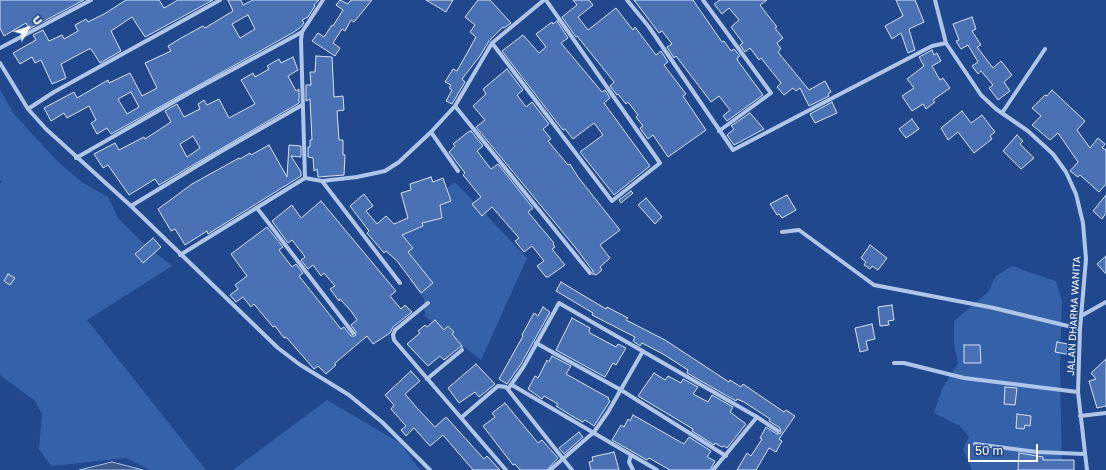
<!DOCTYPE html>
<style>
body{margin:0}
#map{position:relative;width:1106px;height:470px;overflow:hidden;background:#21488c;font-family:"Golos Text",sans-serif}
canvas{display:block}
.north{position:absolute;left:8px;top:8px;width:40px;height:40px;-webkit-text-stroke:3px #21488c;paint-order:stroke;rotate:51deg;font-size:11px;font-weight:700;line-height:16px;text-align:center;color:#fff}
.north::after{content:'';display:block;margin:auto;width:14px;height:18px;background:#fff;clip-path:polygon(50% 0,100% 100%,50% 72%,0 100%)}
.scale{position:absolute;left:968px;top:444px;width:70px;height:18px;box-sizing:border-box;border:2px solid #fff;border-top:0;padding-left:5px;font-size:12px;line-height:14px;white-space:nowrap;color:#fff;-webkit-text-stroke:3px #21488c;paint-order:stroke}
</style>
<div id="map">
<canvas width="1106" height="470"></canvas>
<div class="north">U</div>
<div class="scale">50 m</div>
</div>
<script>
const ctx = document.querySelector('canvas').getContext('2d');
ctx.lineJoin = 'round';
function fill(path, color) {
  ctx.fillStyle = color;
  ctx.fill(path, 'evenodd');
}
function toPath(rows) {
  const path = new Path2D();
  for (const r of rows) {
    path.moveTo(r[0], r[1]);
    for (let i = 2; i < r.length; i += 2) path.lineTo(r[i], r[i + 1]);
  }
  return path;
}
function stroke(path, color, width, dash) {
  ctx.strokeStyle = color;
  ctx.lineWidth = width;
  ctx.lineCap = dash ? 'butt' : 'round';
  ctx.setLineDash(dash || []);
  ctx.stroke(path);
}
function label(font, color, halo, rows, align = 'center') {
  ctx.font = font + ' "Golos Text",sans-serif';
  ctx.lineWidth = 3;
  ctx.setLineDash([]);
  ctx.textBaseline = 'middle';
  ctx.strokeStyle = halo;
  ctx.fillStyle = color;
  for (const [text, x, y, turn = 0] of rows) {
    ctx.save();
    ctx.translate(x, y);
    ctx.rotate((+turn || 0) * Math.PI / 180);
    ctx.textAlign = isNaN(turn) ? turn : align;
    if (halo) ctx.strokeText(text, 0, 0);
    ctx.fillText(text, 0, 0);
    ctx.restore();
  }
}
const green = toPath([
 [0,90,14,114,58,162,83,183,108,197,118,218,140,240,172,266,87,320,206,470,150,470,126,458,51,466,39,449,42,414,35,401,0,375,0,185,2,181,0,180],
 [455,182,527,258,481,360,425,316,424,299,411,282,391,230],
 [1012,266,1056,281,1062,301,1060,367,1062,470,972,470,963,449,969,437,960,426,934,413,942,389,958,363,954,343,954,321,988,292,996,276],
 [327,400,400,443,420,470,233,470]
]);
const water = toPath([
 [112,462,143,470,79,470,112,462]
]);
const building = toPath([
 [0,0,84,0,29,29,26,23,4,36,0,28,0,0],
 [126,0,159,0,164,8,178,0,213,0,145,37,132,17,111,31,121,51,100,63,91,49,89,49,61,64,66,78,52,84,41,60,35,63,32,57,20,64,13,53,36,40,33,35,43,30,49,41,62,35,64,39,78,31,75,25,86,19,88,22,104,14,126,0],
 [228,0,241,0,243,5,253,0,319,0,314,5,315,6,308,17,302,20,304,23,301,27,294,32,111,134,107,128,97,134,91,123,96,120,89,106,67,118,64,113,51,121,44,108,74,92,77,98,108,80,109,83,130,73,142,96,157,88,145,63,171,51,168,46,181,38,203,26,205,28,233,11,228,0],
 [248,15,255,29,240,38,232,24,248,15],
 [131,92,139,107,127,114,118,99,131,92],
 [340,0,348,4,351,0,372,0,354,22,351,20,345,31,342,29,333,43,340,48,335,56,312,41,318,33,324,37,332,25,333,26,343,10,336,5,340,0],
 [426,0,453,0,446,12,426,0],
 [478,0,490,0,511,23,504,28,503,27,489,41,480,56,462,79,465,82,452,104,446,101,452,90,449,88,451,85,445,82,453,69,457,71,476,37,470,32,475,25,465,17,478,0],
 [573,0,589,0,593,5,578,17,588,30,616,8,633,30,635,27,656,55,661,51,668,62,664,65,686,94,683,96,706,130,668,157,653,135,648,139,640,128,643,126,636,117,638,115,628,102,626,104,618,94,617,95,610,86,614,82,577,36,576,37,562,17,577,5,573,0],
 [634,0,693,0,722,42,724,41,731,51,734,49,740,56,737,58,738,61,763,95,727,121,723,116,730,110,719,96,711,102,676,56,674,58,667,47,672,44,662,31,659,33,634,0],
 [720,0,767,0,760,5,777,27,775,28,783,38,777,43,781,49,778,52,809,90,825,81,831,92,828,94,829,96,809,106,800,88,796,91,793,88,784,95,777,87,781,83,761,58,759,60,750,48,745,52,740,45,743,43,731,27,739,20,729,8,722,14,714,4,720,0],
 [896,0,915,0,924,22,909,29,915,50,908,53,901,33,892,39,885,26,903,16,896,0],
 [972,17,976,29,972,31,981,45,977,47,993,68,1001,61,1012,75,1004,82,1010,91,998,100,989,88,993,85,981,71,978,74,972,66,978,62,968,45,961,49,956,41,959,40,953,24,972,17],
 [557,21,568,38,561,43,602,92,605,90,610,98,604,103,650,166,614,195,580,152,603,135,594,123,573,139,565,129,563,130,555,120,502,51,523,35,539,53,546,47,536,34,552,22,553,24,557,21],
 [932,50,934,55,937,53,941,61,932,66,940,80,943,78,950,88,933,100,935,102,926,109,923,104,912,111,902,96,914,88,907,79,924,66,919,57,932,50],
 [316,56,332,57,334,97,343,96,344,110,337,111,339,140,343,140,343,155,345,155,344,175,318,177,317,169,314,171,313,158,308,157,308,147,310,147,310,140,312,140,310,99,306,101,306,85,311,85,310,72,315,72,316,56],
 [293,57,298,70,288,76,296,91,299,89,299,103,159,185,155,179,129,195,108,165,103,168,94,154,115,143,119,150,144,137,145,139,171,122,165,111,177,104,184,117,200,109,198,104,204,100,207,105,219,99,229,118,255,104,241,80,253,73,255,77,269,69,267,66,279,59,281,63,293,57],
 [193,136,200,148,187,157,180,144,193,136],
 [507,69,523,90,517,95,526,107,532,102,549,124,543,129,551,139,548,141,568,165,570,164,578,177,620,230,600,245,610,258,600,267,602,270,596,275,594,274,593,275,593,271,575,247,476,127,485,120,473,106,486,94,483,89,507,69],
 [1052,90,1085,121,1077,130,1090,148,1098,138,1105,144,1102,148,1106,150,1106,184,1099,192,1080,175,1078,177,1070,171,1078,162,1058,133,1050,140,1032,125,1041,116,1032,108,1045,95,1047,96,1052,90],
 [832,102,837,113,815,123,810,114,832,102],
 [962,111,971,123,982,115,995,132,990,136,992,139,974,153,958,132,948,140,941,128,962,111],
 [750,113,764,129,734,145,727,135,734,129,731,126,750,113],
 [912,119,919,129,906,138,899,129,912,119],
 [471,131,483,146,477,151,491,169,498,164,533,208,528,212,554,243,553,244,555,247,552,249,565,265,548,277,546,277,537,266,544,261,532,246,524,252,515,241,519,238,492,207,482,216,472,204,481,197,463,175,465,173,449,152,455,146,453,144,468,132,471,131],
 [1017,135,1023,141,1020,144,1034,158,1021,169,1003,151,1017,135],
 [269,145,287,177,289,145,301,146,301,157,291,156,301,172,301,176,208,234,207,231,185,245,175,229,171,231,158,209,192,184,239,158,240,159,250,153,251,155,269,145],
 [431,177,433,182,443,178,451,201,440,205,442,218,422,223,423,226,402,235,413,248,408,252,433,283,421,293,397,261,386,251,384,253,367,233,369,231,350,206,364,194,373,206,366,211,377,224,386,216,394,224,408,218,401,193,411,190,410,184,431,177],
 [631,191,633,193,621,203,619,200,631,191],
 [787,195,796,210,782,218,779,214,777,215,770,204,787,195],
 [1106,195,1106,213,1102,219,1093,211,1106,195],
 [646,198,662,217,655,224,638,205,646,198],
 [321,201,396,291,390,296,401,309,405,305,412,312,393,327,390,333,373,344,367,336,334,364,336,365,326,374,318,366,314,369,286,337,284,338,275,326,273,327,254,304,251,307,243,297,236,302,230,295,238,289,235,285,247,276,231,254,267,227,283,247,279,250,292,267,296,264,303,273,299,276,341,329,344,327,351,336,355,336,356,332,351,325,357,320,351,311,340,299,339,301,330,289,335,286,324,273,321,276,313,265,308,269,301,260,305,257,303,254,292,240,288,243,272,221,292,205,301,218,321,201],
 [153,238,161,247,143,263,135,254,153,238],
 [870,245,887,258,878,270,872,266,870,269,864,265,866,262,861,258,870,245],
 [1106,256,1106,274,1097,264,1106,256],
 [8,274,15,278,10,285,4,281,8,274],
 [561,282,606,309,607,307,628,318,626,320,665,340,729,382,730,380,741,387,743,384,784,412,786,410,795,416,779,439,782,441,776,452,769,448,756,470,737,470,747,453,751,456,762,439,760,438,766,427,777,434,781,433,780,428,769,421,770,419,744,402,737,399,736,401,687,373,688,370,663,354,642,343,640,346,633,341,635,337,592,315,593,313,556,291,561,282],
 [892,305,894,320,888,321,889,325,880,326,878,307,892,305],
 [543,307,550,312,521,364,507,384,499,379,523,336,522,335,534,313,538,316,543,307],
 [572,318,590,328,589,332,590,333,616,347,618,344,626,348,616,365,613,363,605,377,556,350,572,318],
 [435,320,444,330,448,326,454,332,452,334,463,347,460,347,444,360,440,356,428,366,407,344,420,333,418,331,425,325,427,327,435,320],
 [872,324,875,339,866,341,868,350,860,352,855,328,872,324],
 [1057,342,1073,345,1071,355,1055,352,1057,342],
 [964,345,980,345,981,363,964,363,964,345],
 [552,356,571,366,566,374,609,398,608,399,610,401,594,426,585,420,583,422,572,416,556,406,558,404,544,396,542,399,528,389,535,376,538,378,547,360,549,362,552,356],
 [1106,359,1106,406,1097,408,1089,381,1096,379,1091,373,1106,359],
 [476,364,495,384,479,397,475,392,459,403,448,388,476,364],
 [411,371,420,381,405,394,417,408,435,427,446,417,484,459,487,456,500,470,473,470,443,435,430,446,414,428,406,436,401,430,406,426,391,409,394,405,385,395,411,371],
 [654,373,665,380,668,376,681,383,683,379,698,387,693,394,708,402,712,395,733,407,730,412,746,424,727,448,724,446,722,447,715,443,714,445,692,431,693,429,638,396,654,373],
 [1005,387,1017,388,1015,405,1004,404,1005,387],
 [505,403,538,443,542,440,558,458,547,470,520,470,515,464,513,465,483,426,495,417,492,413,505,403],
 [1017,414,1031,416,1030,426,1025,425,1024,429,1016,428,1017,414],
 [633,415,684,444,689,437,711,451,707,457,715,461,710,470,670,470,649,458,647,460,612,440,621,425,624,427,628,419,630,421,633,415],
 [579,432,583,437,564,454,559,448,579,432],
 [614,452,619,470,591,470,589,462,593,461,592,457,614,452],
 [1019,453,1043,457,1043,460,1074,460,1074,470,1018,470,1019,453]
]);
const minor = toPath([
 [627,0,649,27,733,150,932,46,946,43],
 [703,0,771,93,719,131],
 [935,0,946,43,981,95,996,109,1028,131,1053,154,1066,172,1076,194,1083,223,1086,259,1080,329,1078,392,1087,470],
 [492,43,612,201,660,163,546,0],
 [0,48,91,0],
 [0,63,28,109,46,129,131,206,278,348,299,364,349,395,382,422,430,470],
 [455,106,590,273],
 [28,109,54,92,220,0],
 [1002,113,1045,49],
 [431,132,458,171],
 [76,158,191,92,302,32],
 [305,178,301,40,302,32,323,0],
 [322,181,400,283],
 [131,206,220,152,302,105],
 [257,208,353,333],
 [782,232,799,230,874,285,994,308,1080,329],
 [180,255,305,178,322,181,357,177,385,171,399,162,431,132,455,106,492,43,544,0],
 [428,303,395,330,393,335,394,340,506,470],
 [1081,316,1106,302],
 [536,343,621,390,726,456],
 [894,363,904,363,964,378,1078,392],
 [427,379,462,350],
 [512,385,657,470],
 [508,389,524,366,559,303,757,417,778,431],
 [1080,416,1106,413],
 [462,417,498,386,506,387,572,470],
 [975,444,1037,452,1084,454],
 [631,455,629,462,633,470],
 [550,470,594,432,608,412,643,351],
 [713,470,757,417]
]);
const streetNames = [
 ["JALAN DHARMA WANITA",1074,316,-87]
];
fill(green, '#3561a9');
fill(water, '#3e5a8b');
stroke(water, '#a3c0ec', 1);
fill(building, '#4a71b3');
stroke(building, '#d4e2f8', 1);
stroke(minor, '#afc6eb', 4);
label('10px', '#fff', '#21488c', streetNames);
</script>
